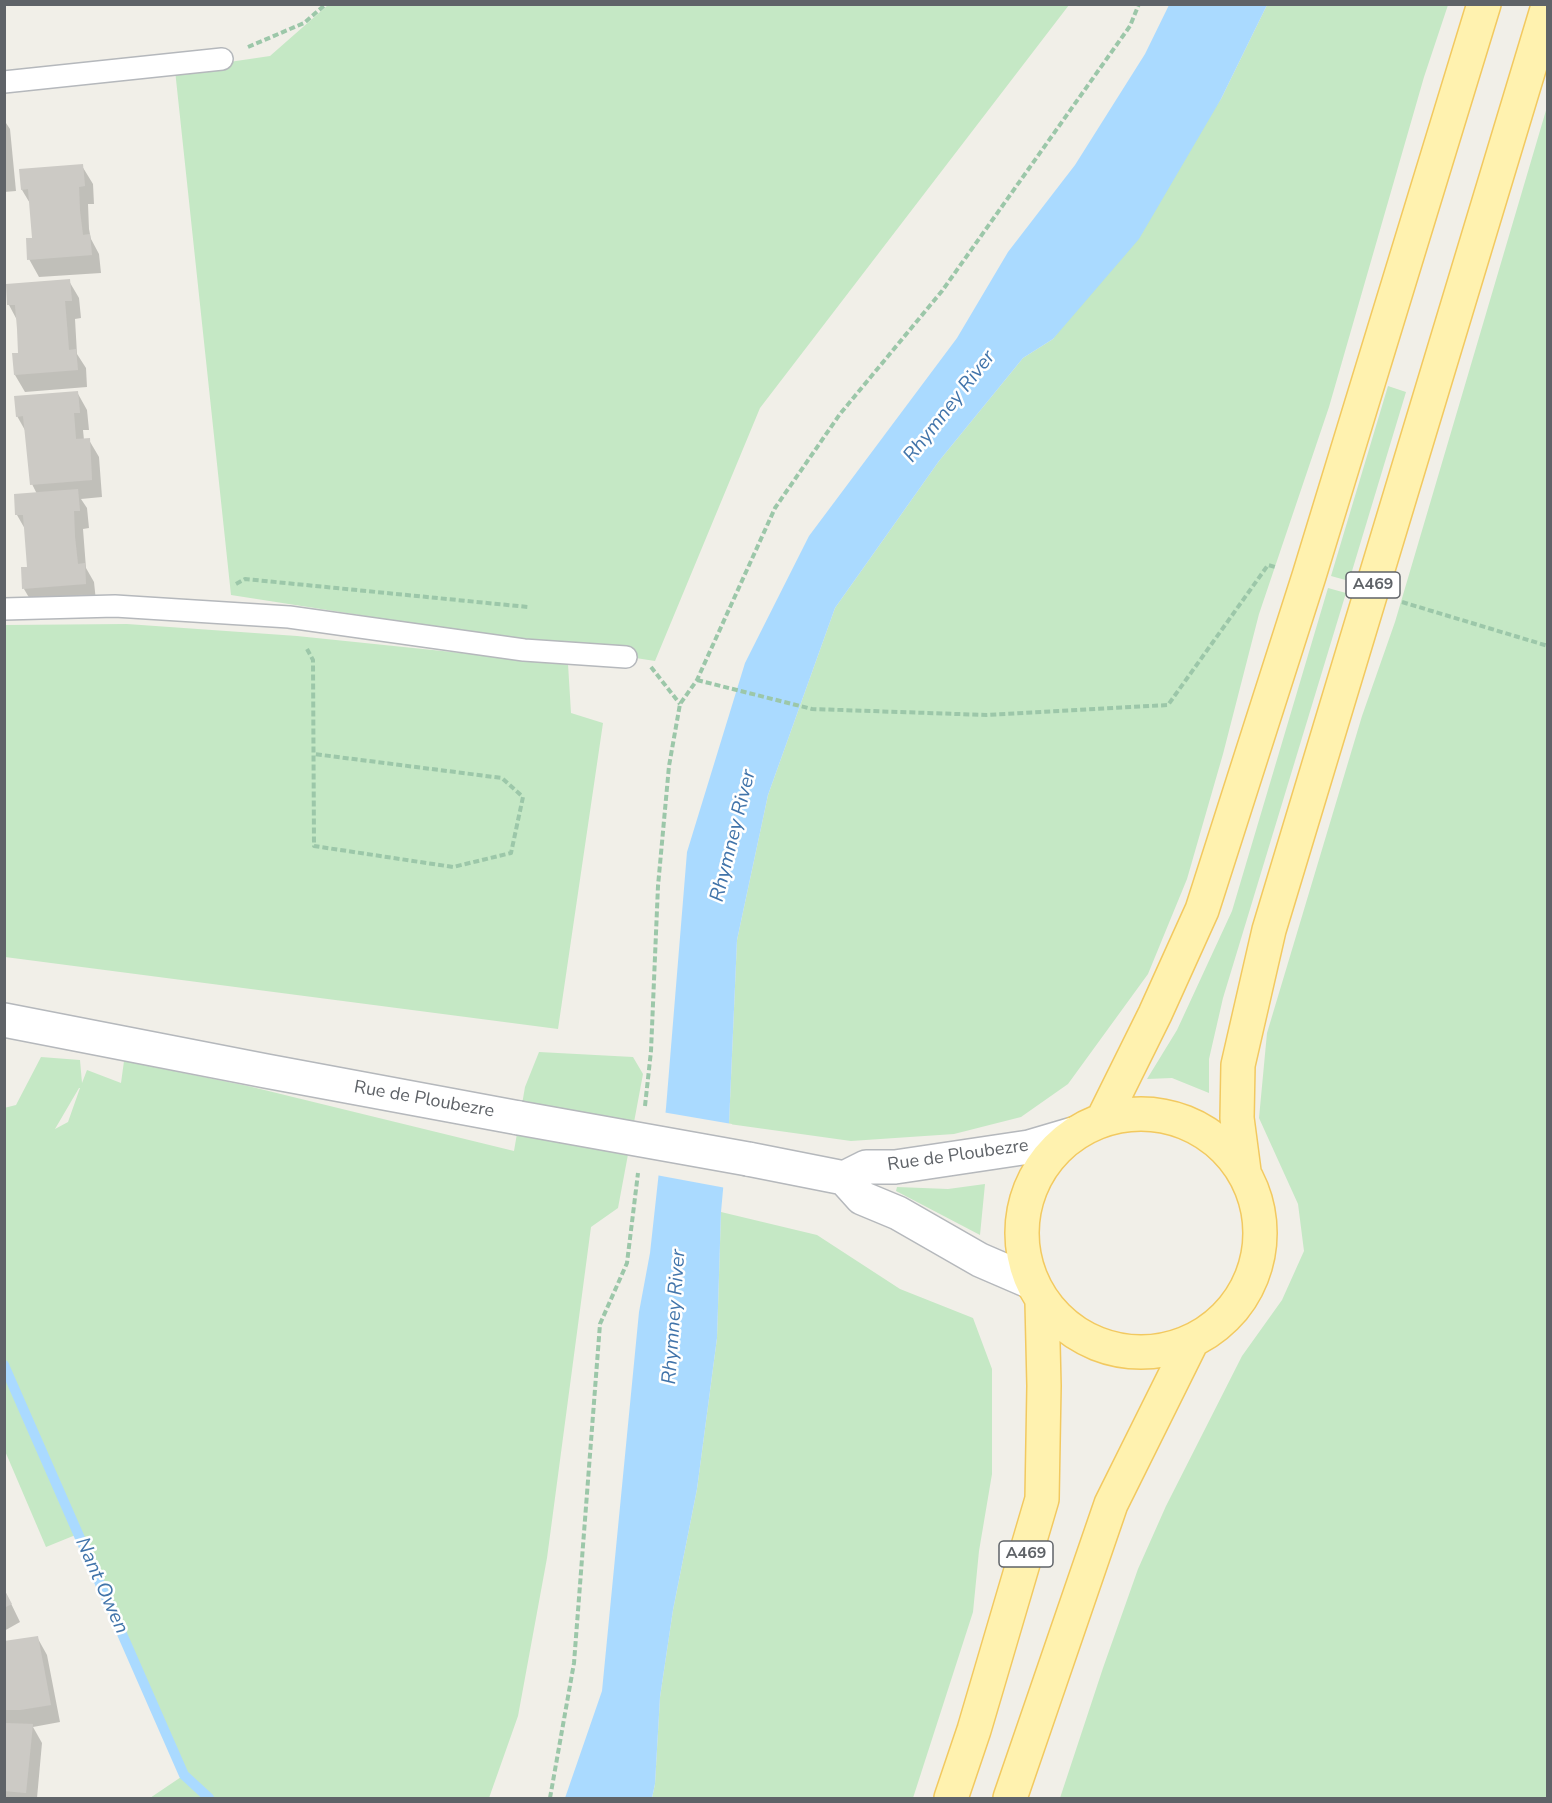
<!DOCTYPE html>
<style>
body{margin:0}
#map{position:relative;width:1552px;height:1803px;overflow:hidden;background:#f1efe8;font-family:"Nunito Sans",sans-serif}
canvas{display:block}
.frame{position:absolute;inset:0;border:6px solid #5f6368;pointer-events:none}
</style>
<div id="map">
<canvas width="1552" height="1803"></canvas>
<div class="frame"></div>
</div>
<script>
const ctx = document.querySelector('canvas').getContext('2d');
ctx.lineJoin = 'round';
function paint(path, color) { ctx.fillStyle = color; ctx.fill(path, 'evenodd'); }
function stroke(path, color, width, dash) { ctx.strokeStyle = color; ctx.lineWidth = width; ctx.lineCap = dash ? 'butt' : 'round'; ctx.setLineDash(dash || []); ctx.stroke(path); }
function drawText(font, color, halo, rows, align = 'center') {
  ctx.font = font + ' "Nunito Sans",sans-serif'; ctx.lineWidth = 5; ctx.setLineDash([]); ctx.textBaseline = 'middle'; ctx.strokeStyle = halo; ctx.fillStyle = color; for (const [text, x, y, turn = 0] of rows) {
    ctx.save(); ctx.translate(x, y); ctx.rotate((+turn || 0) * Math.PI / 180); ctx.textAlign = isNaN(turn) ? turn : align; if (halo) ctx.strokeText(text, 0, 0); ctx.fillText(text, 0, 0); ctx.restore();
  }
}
paint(new Path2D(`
 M 328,5 L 1069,5 L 760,408 L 655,661 L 231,595 L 175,70 L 270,56 Z
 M 1267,5 L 1448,5 L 1424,77 L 1329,407 L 1259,614 L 1223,754 L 1187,879 L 1148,974 L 1068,1084 L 1021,1117 L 954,1134 L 851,1141 L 729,1124 L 737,940 L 768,795 L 835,608 L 939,461 L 1023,358 L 1053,339 L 1221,99 Z
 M 1547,107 L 1547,1798 L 1060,1798 L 1103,1668 L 1138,1569 L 1166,1506 L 1242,1356 L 1282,1300 L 1304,1251 L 1298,1204 L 1259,1118 L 1267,1033 L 1362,716 L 1395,622 Z
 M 1388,386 L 1406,392 L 1349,581 L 1331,576 Z
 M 1328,588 L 1346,593 L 1223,998 L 1209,1059 L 1209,1093 L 1172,1078 L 1147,1079 L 1177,1030 L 1232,911 Z
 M 127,624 L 297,636 L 568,664 L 571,713 L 603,723 L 558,1029 L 5,957 L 5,625 Z
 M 539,1052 L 633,1057 L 643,1074 L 618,1208 L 591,1227 L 547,1558 L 518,1716 L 489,1798 L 150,1798 L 184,1775 L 78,1534 L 46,1547 L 5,1451 L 4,1108 L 16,1105 L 41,1057 L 80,1060 L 82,1083 L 87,1070 L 121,1083 L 124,1061 L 248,1086 L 514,1151 L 525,1087 ZM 80,1088 L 68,1122 L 55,1129 L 79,1088 Z
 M 985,1184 L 980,1235 L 896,1191 L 897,1187 L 948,1189 Z
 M 721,1212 L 817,1235 L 900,1289 L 973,1318 L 992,1369 L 992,1474 L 979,1551 L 973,1612 L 913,1798 L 652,1798 L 655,1784 L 660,1697 L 673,1610 L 697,1489 L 717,1338 Z`), '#c5e8c5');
paint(new Path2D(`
 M 1169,5 L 1267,5 L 1221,99 L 1139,239 L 1053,339 L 1023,358 L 939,461 L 835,608 L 768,795 L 737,940 L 729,1124 L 721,1212 L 717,1338 L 697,1489 L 673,1610 L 660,1697 L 655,1784 L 652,1798 L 565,1798 L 602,1691 L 639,1312 L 650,1253 L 666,1108 L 687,852 L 745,663 L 809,536 L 957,338 L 1008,252 L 1075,165 L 1145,54 Z`), '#aadaff');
paint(new Path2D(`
 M 662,1112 L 732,1124 L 726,1188 L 656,1175 Z`), '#f1efe8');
paint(new Path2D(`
 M 4,120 L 10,129 L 16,191 L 4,192 Z
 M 82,166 L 93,184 L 94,204 L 88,204 L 89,229 L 91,239 L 99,254 L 101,273 L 39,277 L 29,259 L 34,239 L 31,205 L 22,190 L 21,171 Z
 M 69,281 L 79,298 L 81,318 L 75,319 L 77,354 L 86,368 L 87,387 L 25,392 L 15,375 L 20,354 L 17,320 L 9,305 Z
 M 77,392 L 87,410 L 89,430 L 83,430 L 84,440 L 89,440 L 99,457 L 102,497 L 81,499 L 87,508 L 89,528 L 83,529 L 86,568 L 94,582 L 96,601 L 34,606 L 24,589 L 28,568 L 25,529 L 17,515 L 37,494 L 32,484 L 26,432 L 17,416 Z
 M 4,1589 L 20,1622 L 4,1631 Z
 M 37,1637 L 47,1655 L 60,1722 L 33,1727 L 42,1743 L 37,1798 L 4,1798 L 4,1643 Z`), '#0003');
stroke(new Path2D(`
 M 4,1365 L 184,1775 L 209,1798`), '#aadaff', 10);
paint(new Path2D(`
 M 83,164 L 85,186 L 79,187 L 80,211 L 83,235 L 90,234 L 92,255 L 27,260 L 26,238 L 32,238 L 30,214 L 28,189 L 21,190 L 19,169 Z
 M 70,279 L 72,301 L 65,301 L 67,325 L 69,350 L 76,349 L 78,370 L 14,375 L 12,353 L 18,353 L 17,329 L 15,305 L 7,305 L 6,284 Z
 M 78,391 L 80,413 L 74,413 L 76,439 L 90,438 L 92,480 L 30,485 L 23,416 L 16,417 L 14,396 Z
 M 78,489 L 80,511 L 74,511 L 75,537 L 78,564 L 85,563 L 86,584 L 22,589 L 21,567 L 27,567 L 23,515 L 15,515 L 14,494 Z
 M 4,1589 L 12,1604 L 4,1608 Z
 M 38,1636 L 51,1705 L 20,1710 L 4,1710 L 4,1641 Z
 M 4,1723 L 33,1724 L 26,1793 L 4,1791 Z`), '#cccac5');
const service = new Path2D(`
 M 4,82 L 222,59
 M 4,609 L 115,606 L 289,617 L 524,650 L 626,657`);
const tertiary = new Path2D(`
 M 4,1020 L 266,1071 L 519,1118
 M 748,1159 L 844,1178 L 862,1198 L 898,1213 L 980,1260 L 1031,1282
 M 844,1178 L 866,1167 L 895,1167 L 1029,1147 L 1073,1134`);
const primary = new Path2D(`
 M1022 1233a119 119 0 1 1 238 0a119 119 0 1 1-238 0Z
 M 1103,1119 L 1155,1014 L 1202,910 L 1309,576 L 1484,4
 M 1244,1171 L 1237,1118 L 1238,1065 L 1269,930 L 1548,6
 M 951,1798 L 974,1730 L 1042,1499 L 1044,1386 L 1042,1302
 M 1010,1798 L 1111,1504 L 1192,1341`);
stroke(service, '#b5b8bc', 24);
stroke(tertiary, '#b5b8bc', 36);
stroke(primary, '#f2c960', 36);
stroke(new Path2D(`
 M 248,47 L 304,23 L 326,4
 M 236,584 L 245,579 L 528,607
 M 1402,602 L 1548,646
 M 307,649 L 313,660 L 314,846 L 453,867 L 511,853 L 523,797 L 502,778 L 314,754
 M 651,667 L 680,704
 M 697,680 L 812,709 L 986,715 L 1168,705 L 1268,565 L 1275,567
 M 645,1106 L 651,1051 L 658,886 L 669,766 L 680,704 L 697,680 L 775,508 L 840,414 L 942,291 L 1130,26 L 1139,4
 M 550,1798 L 574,1663 L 600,1324 L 627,1263 L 638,1173`), '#9cc7a9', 4, [6, 3]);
stroke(service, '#fff', 21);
stroke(tertiary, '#fff', 33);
stroke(primary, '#fff2af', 33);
const tertiaryBridge = new Path2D(`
 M 519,1118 L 748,1159`);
stroke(tertiaryBridge, '#b5b8bc', 36, []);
stroke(tertiaryBridge, '#fff', 33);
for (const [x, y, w] of [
 [1373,585,54],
 [1026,1554,54]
]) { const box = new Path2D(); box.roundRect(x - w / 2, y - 13, w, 26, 4.5); ctx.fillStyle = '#fff'; ctx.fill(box); stroke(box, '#5f6368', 1.5); }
drawText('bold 16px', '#5f6368', null, [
 ["A469",1373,585],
 ["A469",1026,1554]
]);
drawText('18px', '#5f6368', '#fff', [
 ["Rue de Ploubezre",424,1100,10],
 ["Rue de Ploubezre",958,1156,-8]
]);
drawText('italic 20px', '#4174aa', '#fff', [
 ["Rhymney River",950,407,-52],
 ["Rhymney River",734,836,-76],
 ["Rhymney River",675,1317,-86],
 ["Nant Owen",101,1586,66]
]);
</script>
